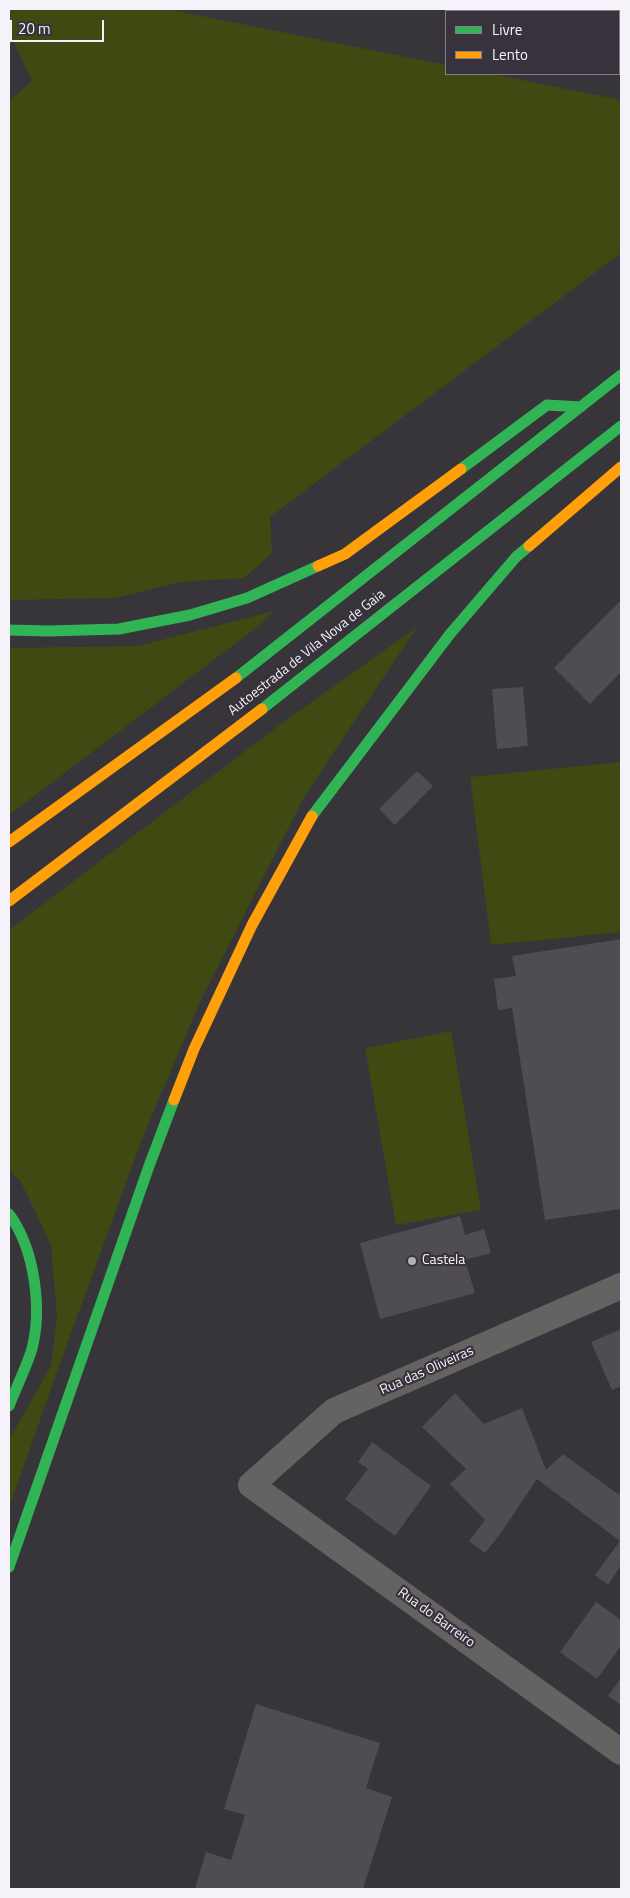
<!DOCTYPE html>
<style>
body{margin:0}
#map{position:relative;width:630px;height:1898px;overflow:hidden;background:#37343a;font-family:"Titillium Web",sans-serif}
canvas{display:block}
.frame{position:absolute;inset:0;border:10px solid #f5f2f9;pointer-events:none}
.legend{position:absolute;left:445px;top:10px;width:175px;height:65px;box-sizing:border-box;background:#37323c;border:1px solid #837f88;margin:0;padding:6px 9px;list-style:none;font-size:15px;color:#f5f2f9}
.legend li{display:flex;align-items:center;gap:10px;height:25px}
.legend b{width:25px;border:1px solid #837f88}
.scale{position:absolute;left:10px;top:20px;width:94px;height:22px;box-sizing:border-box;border:2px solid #f5f2f9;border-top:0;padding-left:6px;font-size:15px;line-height:18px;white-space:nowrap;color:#f5f2f9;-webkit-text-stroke:4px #37323c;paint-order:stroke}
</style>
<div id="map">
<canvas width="630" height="1898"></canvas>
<div class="frame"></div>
<ul class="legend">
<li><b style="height:6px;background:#30b455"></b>Livre</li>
<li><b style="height:6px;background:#ff9f0a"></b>Lento</li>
</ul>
<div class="scale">20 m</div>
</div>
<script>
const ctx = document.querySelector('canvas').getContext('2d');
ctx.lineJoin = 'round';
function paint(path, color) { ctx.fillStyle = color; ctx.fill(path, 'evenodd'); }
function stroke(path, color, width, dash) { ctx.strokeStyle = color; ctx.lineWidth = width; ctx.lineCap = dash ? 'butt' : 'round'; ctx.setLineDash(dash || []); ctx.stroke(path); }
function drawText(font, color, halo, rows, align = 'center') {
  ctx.font = font + ' "Titillium Web",sans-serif'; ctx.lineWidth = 4.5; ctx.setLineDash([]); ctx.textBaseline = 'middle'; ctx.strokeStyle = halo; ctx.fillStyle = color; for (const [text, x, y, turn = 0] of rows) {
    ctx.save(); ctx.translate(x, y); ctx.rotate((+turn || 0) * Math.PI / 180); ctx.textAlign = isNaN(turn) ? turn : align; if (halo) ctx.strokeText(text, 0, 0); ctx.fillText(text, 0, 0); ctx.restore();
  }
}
paint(new Path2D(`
 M 9,9 L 167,9 L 446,65 L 446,74 L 492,74 L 621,100 L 621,253 L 270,517 L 272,553 L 244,578 L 180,582 L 116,598 L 10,600 L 9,101 L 32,81 L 9,32 Z
 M 274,611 L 260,625 L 9,815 L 9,648 L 138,646 Z
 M 417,627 L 304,797 L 200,1002 L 142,1139 L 58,1369 L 9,1508 L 9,1440 L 51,1366 L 57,1318 L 51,1245 L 21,1182 L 9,1169 L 9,930 L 289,718 Z
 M 621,762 L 621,932 L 491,945 L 470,777 Z
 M 451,1031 L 481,1210 L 396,1225 L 365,1048 Z`), '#3e4a12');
paint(new Path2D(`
 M 621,600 L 621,672 L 590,704 L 554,668 Z
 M 523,687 L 528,746 L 497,749 L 492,689 Z
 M 417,771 L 433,786 L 395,825 L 379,809 Z
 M 621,939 L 621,1209 L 545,1220 L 512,1008 L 498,1010 L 494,979 L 516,976 L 512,956 Z
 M 460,1216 L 465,1235 L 484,1229 L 491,1253 L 465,1260 L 475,1293 L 380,1319 L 360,1243 Z
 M 621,1329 L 621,1386 L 612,1390 L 591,1342 Z
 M 455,1393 L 484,1424 L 522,1408 L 546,1470 L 563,1454 L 618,1494 L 621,1493 L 621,1565 L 608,1585 L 595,1575 L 620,1541 L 537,1479 L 501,1533 L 485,1553 L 469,1541 L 485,1520 L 450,1484 L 466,1469 L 422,1427 Z
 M 372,1442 L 431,1486 L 395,1536 L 345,1499 L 368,1469 L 358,1462 Z
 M 596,1602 L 621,1620 L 621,1646 L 597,1679 L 560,1652 Z
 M 621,1678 L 621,1705 L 608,1696 Z
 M 256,1704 L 380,1743 L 366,1788 L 392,1797 L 363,1889 L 195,1889 L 206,1852 L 231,1860 L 245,1815 L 224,1809 Z`), '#4f4d52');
stroke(new Path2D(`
 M 621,1286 L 334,1411 L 251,1485 L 621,1752`), '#646362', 26);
stroke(new Path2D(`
 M 461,469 L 547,405 L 581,407
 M 9,630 L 48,631 L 119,629 L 190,615 L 247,598 L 318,566
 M 236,678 L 621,375
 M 262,709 L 621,426
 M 312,816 L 450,634 L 516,557 L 529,546
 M 9,1214 C 35,1249 43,1311 31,1352 C 25,1370 16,1388 9,1406
 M 9,1567 L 149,1166 L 174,1100`), '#30b455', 11);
stroke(new Path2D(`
 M 529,546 L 621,467
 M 318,566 L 345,554 L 461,469
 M 9,842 L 236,678
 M 9,901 L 262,709
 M 174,1100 L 194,1049 L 252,925 L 312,816`), '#ff9f0a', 11);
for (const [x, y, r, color] of [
 [412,1261,5,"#b2b0b6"]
]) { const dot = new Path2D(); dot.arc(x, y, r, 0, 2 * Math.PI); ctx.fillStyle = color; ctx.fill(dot); stroke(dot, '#37323c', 2); }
drawText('14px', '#f5f2f9', '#37323c', [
 ["Autoestrada de Vila Nova de Gaia",307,653,-38],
 ["Rua das Oliveiras",427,1371,-24],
 ["Rua do Barreiro",436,1618,36]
]);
drawText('14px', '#f5f2f9', '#37323c', [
 ["Castela",422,1261]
], 'left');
</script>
